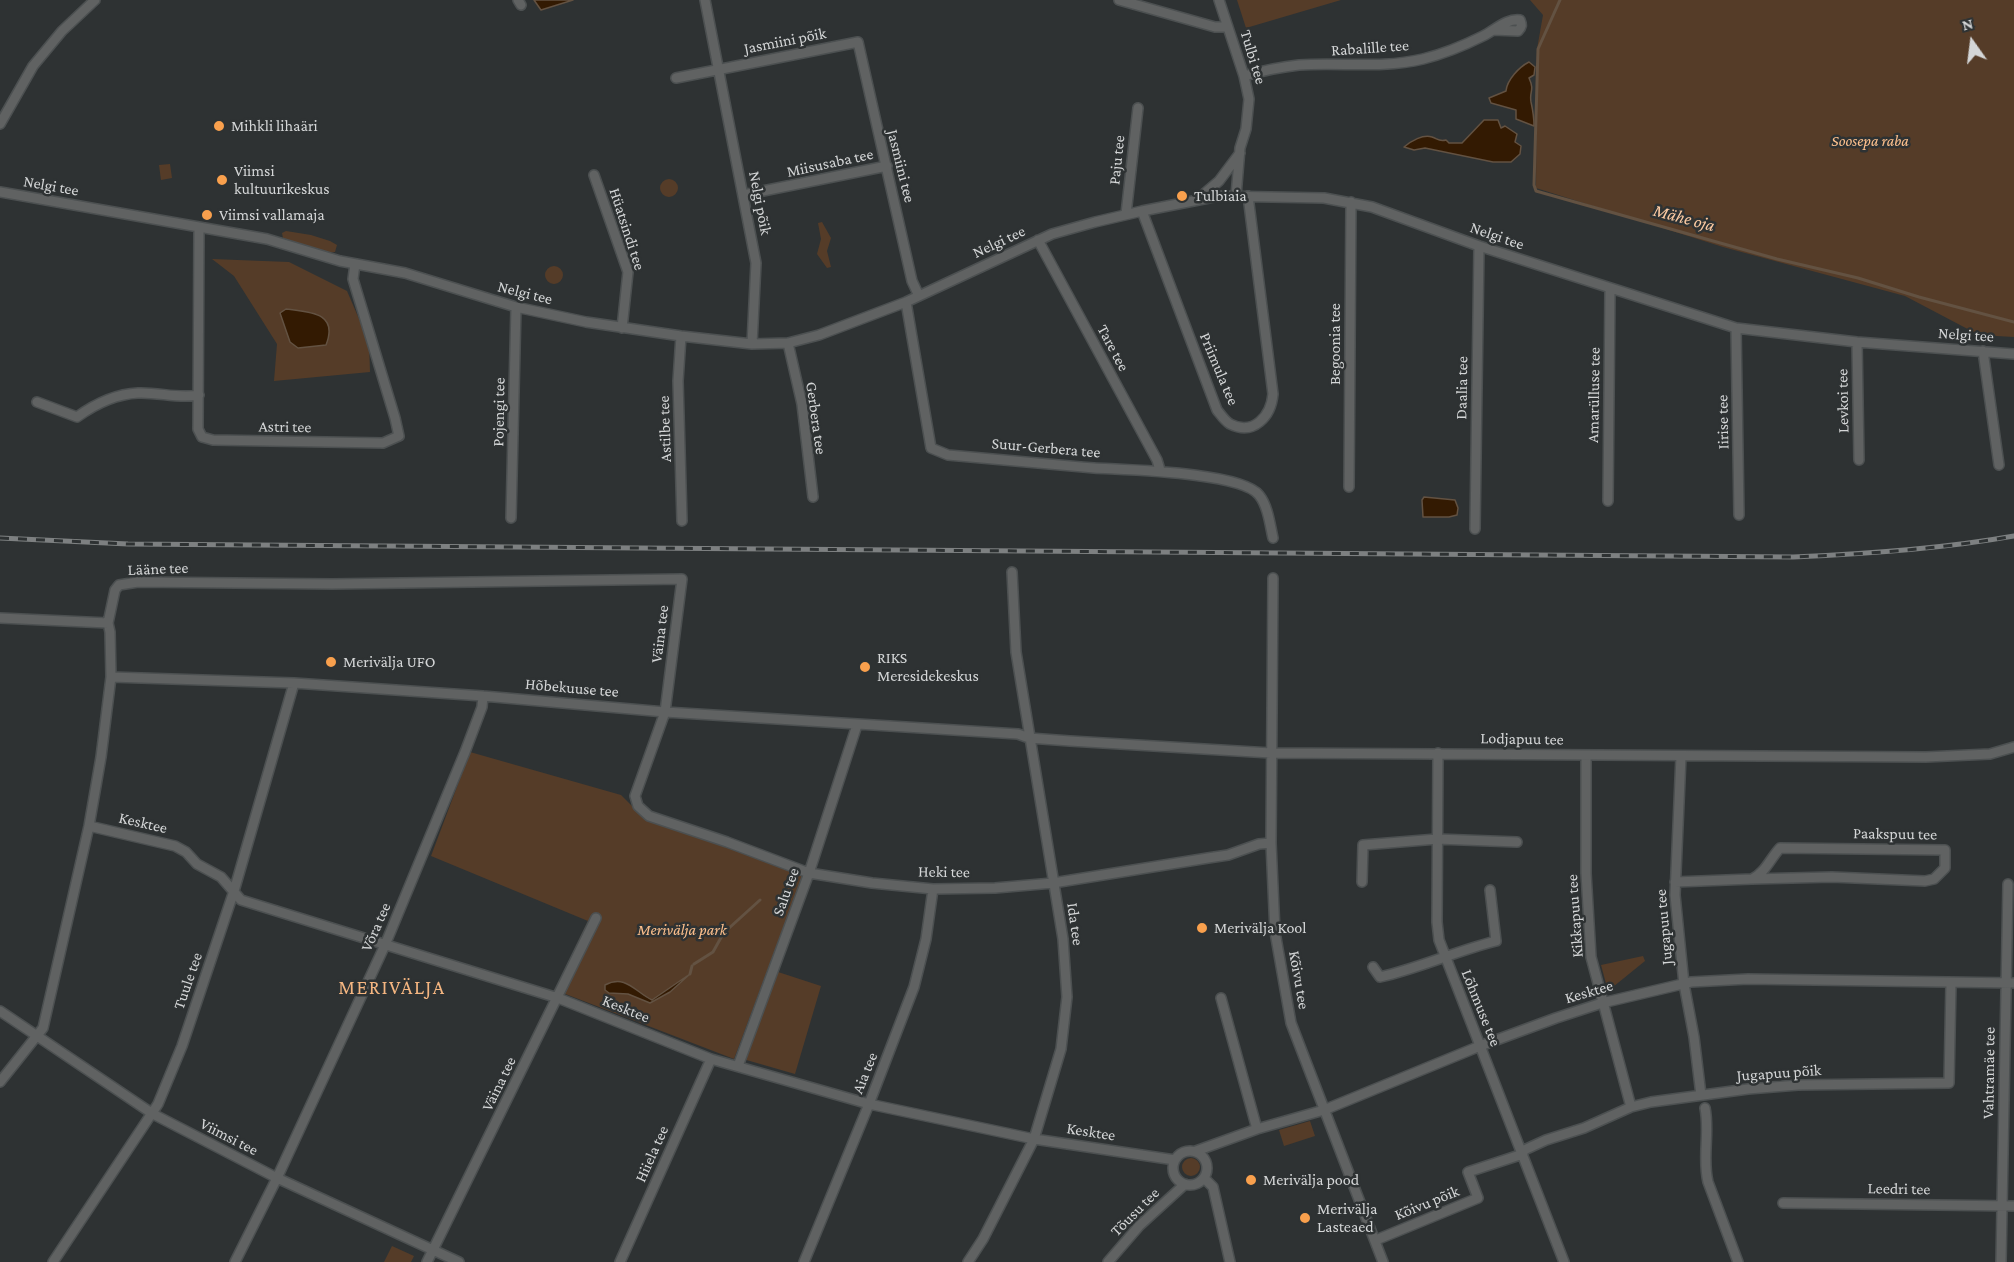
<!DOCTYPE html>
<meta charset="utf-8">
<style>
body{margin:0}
#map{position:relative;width:2014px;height:1262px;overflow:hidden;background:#2e3233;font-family:"Crimson Pro",serif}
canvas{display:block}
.north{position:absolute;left:1942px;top:12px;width:60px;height:60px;-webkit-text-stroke:4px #2e3233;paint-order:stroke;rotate:346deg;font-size:16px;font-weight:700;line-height:24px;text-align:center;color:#d4d6d7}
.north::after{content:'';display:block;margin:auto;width:21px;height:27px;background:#d4d6d7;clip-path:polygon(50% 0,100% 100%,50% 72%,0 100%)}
</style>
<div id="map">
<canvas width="2014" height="1262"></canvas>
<div class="north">N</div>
</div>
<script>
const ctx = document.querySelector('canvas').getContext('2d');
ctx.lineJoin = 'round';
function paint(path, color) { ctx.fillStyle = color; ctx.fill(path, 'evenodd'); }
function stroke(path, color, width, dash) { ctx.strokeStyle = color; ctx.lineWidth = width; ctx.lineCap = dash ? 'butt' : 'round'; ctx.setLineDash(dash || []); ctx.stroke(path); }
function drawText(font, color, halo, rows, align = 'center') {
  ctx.font = font + ' "Crimson Pro",serif'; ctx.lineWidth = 5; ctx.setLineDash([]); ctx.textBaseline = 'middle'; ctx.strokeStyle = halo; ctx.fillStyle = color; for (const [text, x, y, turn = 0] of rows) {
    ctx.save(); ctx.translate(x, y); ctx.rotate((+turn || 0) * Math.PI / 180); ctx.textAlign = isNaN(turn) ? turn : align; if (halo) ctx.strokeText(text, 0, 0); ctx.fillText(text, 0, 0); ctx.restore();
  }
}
paint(new Path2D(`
 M 1237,0 L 1341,0 L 1246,28 Z
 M 1530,0 L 2014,0 L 2014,337 L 1979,335 L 1905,296 L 1723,247 L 1536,188 L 1537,49 L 1543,15 Z
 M 170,164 L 172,178 L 161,180 L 159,165 Z
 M660 188a9 9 0 1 1 18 0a9 9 0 1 1-18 0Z
 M 822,222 L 831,238 L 827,251 L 831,267 L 827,268 L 817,254 L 821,239 L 818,223 Z
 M 286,231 L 311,235 L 330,241 L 337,245 L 335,252 L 327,253 L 283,238 L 282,233 Z
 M 212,259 L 289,262 L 347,291 L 369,342 L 370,372 L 274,381 L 277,344 L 234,276 Z
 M545 275a9 9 0 1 1 18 0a9 9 0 1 1-18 0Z
 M 470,752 L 621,795 L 640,814 L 804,873 L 734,1059 L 555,990 L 588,921 L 431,856 Z
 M 1643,956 L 1645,961 L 1608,991 L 1601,965 Z
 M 775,971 L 821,986 L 795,1074 L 743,1059 Z
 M 1310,1121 L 1315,1136 L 1284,1146 L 1279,1130 Z
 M1182 1167a9 9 0 1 1 18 0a9 9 0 1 1-18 0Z
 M 392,1246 L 414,1256 L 411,1262 L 384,1262 Z`), '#553c28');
const water = new Path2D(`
 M 534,0 L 573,0 L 541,10 Z
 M 1529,62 L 1535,67 L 1534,75 L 1529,78 C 1535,91 1529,91 1531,102 C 1533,111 1534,116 1534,126 L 1516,119 L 1516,110 L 1491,103 L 1489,98 L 1506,91 C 1507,80 1519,67 1529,62 Z
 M 1484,120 L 1498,120 L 1501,128 L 1505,126 L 1517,134 L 1515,142 L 1521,146 L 1520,154 L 1511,162 L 1493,162 L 1425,148 L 1414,150 L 1404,147 C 1411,141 1423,134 1432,137 C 1438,139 1439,142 1446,140 L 1449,143 L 1462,143 Z
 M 286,309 C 309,312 339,312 326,345 L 298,348 L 290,342 L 280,313 Z
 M 1424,497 L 1455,500 L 1458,508 L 1457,515 L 1449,517 L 1423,517 L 1422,500 Z
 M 690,974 L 670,992 L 650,1003 L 628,994 L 609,993 L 605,990 L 605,985 C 626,974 635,992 652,1000 Z`);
paint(water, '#331a02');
stroke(water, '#635242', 1.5);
stroke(new Path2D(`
 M 1560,0 L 1538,49 L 1534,185 L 1536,191 L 1777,259 L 1858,278 L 1919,297 L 2014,322
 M 728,929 L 760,900
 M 694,964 L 713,952 L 723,934
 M 690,974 L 692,966`), '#635242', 3);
const minor = new Path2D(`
 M 518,0 L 521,5
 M 705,0 L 756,263 L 752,344
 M 1119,0 L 1215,27 L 1228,27
 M 1219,0 L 1244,76 L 1249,99 L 1246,129 L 1240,148 L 1236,196
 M 1244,76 C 1262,71 1280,67 1299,65 C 1340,62 1381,69 1423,59 C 1443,54 1465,45 1483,36 C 1495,30 1507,18 1520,20 C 1522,25 1522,27 1518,31 L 1493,30
 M 676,78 L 858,42 L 912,281 L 919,296
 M 0,124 L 33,66 L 62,31 L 95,0
 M 594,175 L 628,272 L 622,328
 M 0,192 L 267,239 L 340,261 L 405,273 L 516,307 L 586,322 L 681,336 L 752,344 L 788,343 L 819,335 L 906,302 L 1052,234 L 1095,222 L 1142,211 L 1219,196 L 1324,198 L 1372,207 L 1479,246 L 1736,328 L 1857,342 L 2014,354
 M 743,195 L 887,166
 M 1198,199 L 1219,181 L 1240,153
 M 1142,211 L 1217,410 C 1221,415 1225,421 1230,424 C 1254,436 1271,416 1273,394 L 1248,196
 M 1126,214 L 1138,108
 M 199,227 L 198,429 L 202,437 L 213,440 L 383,443 L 399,436 L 395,418 L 353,279 L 355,264
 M 1038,240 L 1157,460 L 1160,470
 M 906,302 L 931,448 L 948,455 C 996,459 1045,464 1094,468 C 1125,470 1241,472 1259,495 C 1268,506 1270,525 1273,538
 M 1736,328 L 1739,515
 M 681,336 L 678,381 L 682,521
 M 1857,342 L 1859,460
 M 788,343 L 802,404 L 813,497
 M 1983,351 L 1999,465
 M 37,402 L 77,417 C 95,404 115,394 138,393 C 159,392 178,399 199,395
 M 1349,487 L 1351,202
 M 1608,501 L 1610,289
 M 511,518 L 516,307
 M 1475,529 L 1479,246
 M 1273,578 L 1271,843 L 1275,932 L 1291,1023 L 1383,1262
 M 0,618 L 108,623
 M 111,677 L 294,683 L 483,696 L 665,712 L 1018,734 L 1029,738 L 1070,741 L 1271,753 L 1926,757 L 1990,754 L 2014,747
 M 1438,753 L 1437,922 L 1439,940 L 1564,1262
 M 1586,755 L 1586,873 L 1591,957 L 1631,1107
 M 1681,756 L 1675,895 L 1684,984 L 1694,1037 L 1701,1095
 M 89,826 L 175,846 L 186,852 L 197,864 L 221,877 L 241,900 L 558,998 L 711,1059 L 869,1104 L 1034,1139 L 1175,1160
 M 1362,882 L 1363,845 L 1437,839 L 1517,842
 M 1675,882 L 1752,879 C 1765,873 1770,859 1780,848 L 1945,850 L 1945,868 L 1934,879 L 1925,881 L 1832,877 L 1752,879
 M 1373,967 L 1380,977 C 1420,968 1456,951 1496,941 L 1490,890
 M 1221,998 L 1257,1129
 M 0,1011 L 153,1114 L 277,1178 L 459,1262
 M 738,1066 L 809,873 L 857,725
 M 0,1082 L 43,1028 L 89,826 L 101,757 L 111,677 L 110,632 L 108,623 L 115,590 L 119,585 L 138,582 L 332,584 L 682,579 L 665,712 L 635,796 L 638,806 L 649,816 L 727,842 L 809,873 L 872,883 L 933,889 L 995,888 L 1053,883 L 1208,858 L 1228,855 L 1259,844 L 1271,843
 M 1705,1108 C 1710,1133 1702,1158 1708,1182 L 1738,1262
 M 1196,1151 L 1257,1129 L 1324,1110 L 1480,1046 L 1556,1018 L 1602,1003 L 1691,982 L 1748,979 L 2014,983
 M 1522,1151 L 1546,1140 L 1584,1128 L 1631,1107 L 1651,1102 L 1748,1089 L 1798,1085 L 1949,1083 L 1951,983
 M1173 1168a17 17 0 1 1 34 0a17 17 0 1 1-34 0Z
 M 1204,1178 L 1213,1187 L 1230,1262
 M 1783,1203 L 2014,1206
 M 1376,1240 L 1478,1198 L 1468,1172 L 1523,1154
 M 53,1262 L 158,1104 L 182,1046 L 234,891 L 294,683
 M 235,1262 L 277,1178 L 385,945 L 465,752 L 482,707 L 483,696
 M 427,1262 L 596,918
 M 620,1262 L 711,1059
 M 804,1262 L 869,1104 L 914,987 L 926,939 L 933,889
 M 968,1262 L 983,1239 L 1034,1139 L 1061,1049 L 1067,997 L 1063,939 L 1016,652 L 1012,572
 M 1108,1262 L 1139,1226 L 1185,1184
 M 2001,1262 L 2008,884`);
stroke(minor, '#4c5051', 12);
stroke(minor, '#606262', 9);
const rail = new Path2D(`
 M 0,538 L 128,544 L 1793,557 C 1867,554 1941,549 2014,536`);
stroke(rail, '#7d8081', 5);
stroke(rail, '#2e3233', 3, [9]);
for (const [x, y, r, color] of [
 [219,126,6,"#f9a04d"],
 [222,180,6,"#f9a04d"],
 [1182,196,6,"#f9a04d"],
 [207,215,6,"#f9a04d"],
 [331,662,6,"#f9a04d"],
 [865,667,6,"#f9a04d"],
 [1202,928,6,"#f9a04d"],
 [1251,1180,6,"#f9a04d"],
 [1305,1218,6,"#f9a04d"]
]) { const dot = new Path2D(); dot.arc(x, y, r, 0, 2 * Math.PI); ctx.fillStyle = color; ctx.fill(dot); stroke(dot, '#2e3233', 2); }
drawText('16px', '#d4d6d7', '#2e3233', [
 ["Jasmiini põik",785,41,-11],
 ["Rabalille tee",1370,48,-4],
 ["Tulbi tee",1253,57,73],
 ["Paju tee",1117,160,-84],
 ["Miisusaba tee",830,163,-12],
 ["Jasmiini tee",901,166,76],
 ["Nelgi tee",51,186,10],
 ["Nelgi põik",760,203,79],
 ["Hüatsindi tee",627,229,72],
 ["Nelgi tee",1497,236,19],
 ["Nelgi tee",999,242,-25],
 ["Nelgi tee",525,293,14],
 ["Nelgi tee",1966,335,4],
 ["Begoonia tee",1335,344,-90],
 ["Tare tee",1113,348,62],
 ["Priimula tee",1219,369,67],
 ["Daalia tee",1462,388,-89],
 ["Amarülluse tee",1594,395,-89],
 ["Levkoi tee",1843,401,-91],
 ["Pojengi tee",499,412,-89],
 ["Gerbera tee",816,418,82],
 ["Iirise tee",1723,422,-91],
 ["Astri tee",285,427,1],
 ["Astilbe tee",665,429,-92],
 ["Suur-Gerbera tee",1046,448,5],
 ["Lääne tee",158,569,-2],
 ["Väina tee",660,634,-83],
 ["Hõbekuuse tee",572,688,5],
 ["Lodjapuu tee",1522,739,1],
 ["Kesktee",143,823,13],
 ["Paakspuu tee",1895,834,1],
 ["Heki tee",944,872,1],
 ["Salu tee",786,892,-70],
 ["Kikkapuu tee",1575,916,-94],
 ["Ida tee",1075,924,82],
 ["Võra tee",376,927,-66],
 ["Jugapuu tee",1664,927,-95],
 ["Kõivu tee",1299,980,80],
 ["Tuule tee",188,981,-71],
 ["Kesktee",1589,992,-16],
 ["Lõhmuse tee",1481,1008,68],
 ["Kesktee",626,1009,22],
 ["Aia tee",865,1073,-68],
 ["Jugapuu põik",1779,1073,-4],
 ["Vahtramäe tee",1989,1073,-89],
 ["Väina tee",499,1084,-64],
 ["Kesktee",1091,1132,9],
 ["Viimsi tee",229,1137,27],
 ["Hiiela tee",652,1154,-66],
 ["Leedri tee",1899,1189,1],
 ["Kõivu põik",1427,1203,-22],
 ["Tõusu tee",1135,1212,-45]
]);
drawText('16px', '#d4d6d7', '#2e3233', [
 ["Mihkli lihaäri",231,126],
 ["Viimsi",234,171],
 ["kultuurikeskus",234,189],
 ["Tulbiaia",1194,196],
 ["Viimsi vallamaja",219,215],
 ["RIKS",877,658],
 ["Meresidekeskus",877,676],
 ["Merivälja UFO",343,662],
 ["Merivälja Kool",1214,928],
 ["Merivälja pood",1263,1180],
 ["Merivälja",1317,1209],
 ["Lasteaed",1317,1227]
], 'left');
drawText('italic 16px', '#fdc08d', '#2e3233', [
 ["Soosepa raba",1870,141],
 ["Merivälja park",682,930]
]);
drawText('italic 18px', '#fdcba3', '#2e3233', [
 ["Mähe oja",1684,218,15]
]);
ctx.letterSpacing = '1.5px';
drawText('20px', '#f5b681', '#2e3233', [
 ["MERIVÄLJA",392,988]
]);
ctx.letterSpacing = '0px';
</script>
